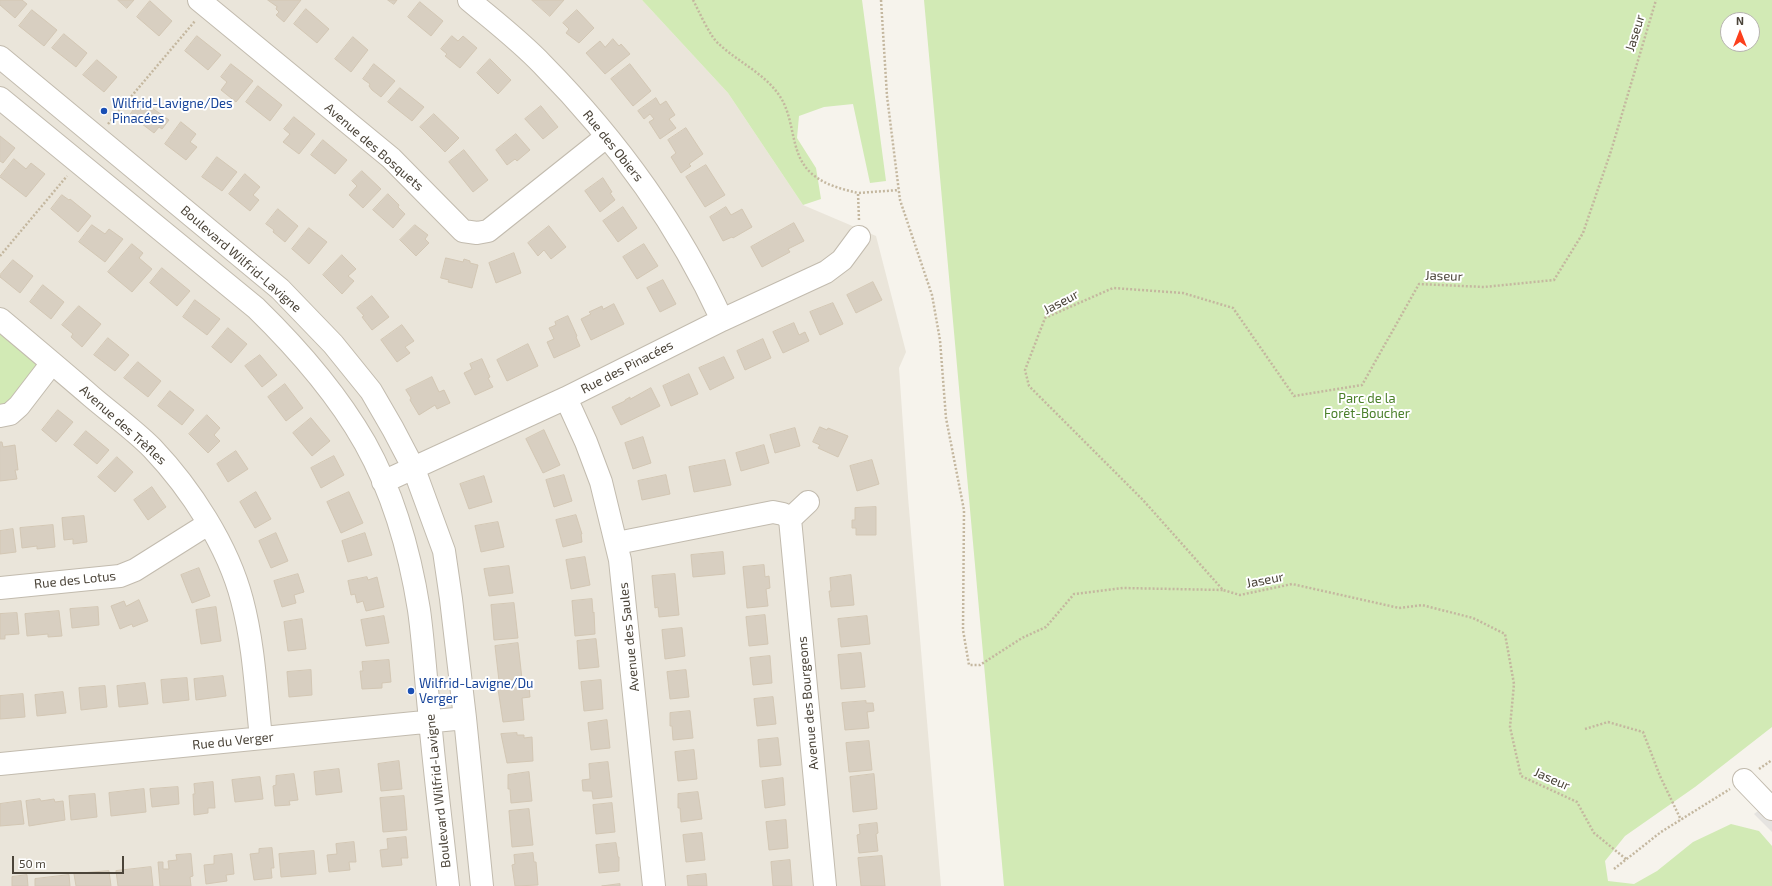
<!DOCTYPE html>
<meta charset="utf-8">
<style>
body{margin:0}
#map{position:relative;width:1772px;height:886px;overflow:hidden;background:#f6f3ec;font-family:"Exo 2",sans-serif}
canvas{display:block}
.north{position:absolute;left:1720px;top:12px;width:40px;height:40px;box-sizing:border-box;background:#fff;border:1px solid #b7b4b0;border-radius:50%;rotate:0deg;font-size:11px;font-weight:700;line-height:16px;text-align:center;color:#4b4439}
.north::after{content:'';display:block;margin:auto;width:14px;height:18px;background:#fc3f1d;clip-path:polygon(50% 0,100% 100%,50% 72%,0 100%)}
.scale{position:absolute;left:12px;top:856px;width:112px;height:18px;box-sizing:border-box;border:2px solid #4b4439;border-top:0;padding-left:5px;font-size:12px;line-height:14px;white-space:nowrap;color:#4b4439;-webkit-text-stroke:3px #fff;paint-order:stroke}
</style>
<div id="map">
<canvas width="1772" height="886"></canvas>
<div class="north">N</div>
<div class="scale">50 m</div>
</div>
<script>
const ctx = document.querySelector('canvas').getContext('2d');
ctx.lineJoin = 'round';
function paint(path, color) { ctx.fillStyle = color; ctx.fill(path, 'evenodd'); }
function stroke(path, color, width, dash) { ctx.strokeStyle = color; ctx.lineWidth = width; ctx.lineCap = dash ? 'butt' : 'round'; ctx.setLineDash(dash || []); ctx.stroke(path); }
function drawText(font, color, halo, rows, align = 'center') {
  ctx.font = font + ' "Exo 2",sans-serif'; ctx.lineWidth = 4; ctx.setLineDash([]); ctx.textBaseline = 'middle'; ctx.strokeStyle = halo; ctx.fillStyle = color; for (const [text, x, y, turn = 0] of rows) {
    ctx.save(); ctx.translate(x, y); ctx.rotate((+turn || 0) * Math.PI / 180); ctx.textAlign = isNaN(turn) ? turn : align; if (halo) ctx.strokeText(text, 0, 0); ctx.fillText(text, 0, 0); ctx.restore();
  }
}
paint(new Path2D(`
 M 0,0 L 642,0 L 728,93 L 803,205 L 876,236 L 906,352 L 899,368 L 908,497 L 941,886 L 0,886 Z`), '#eae5da');
paint(new Path2D(`
 M 642,0 L 862,0 L 886,181 L 870,183 L 853,104 L 824,107 L 799,116 L 797,138 L 816,168 L 821,199 L 803,205 L 728,93 Z
 M 924,0 L 1772,0 L 1772,727 L 1695,787 L 1625,836 L 1605,861 L 1608,881 L 1634,884 L 1657,871 L 1693,842 L 1731,824 L 1759,831 L 1772,846 L 1772,886 L 1004,886 ZM 1728,20 L 1752,20 L 1752,44 L 1728,44 Z
 M 0,319 L 52,363 L 0,416 Z`), '#d2eab5');
paint(new Path2D(`
 M 1767,804 L 1772,809 L 1772,832 L 1754,814 Z`), '#e5e3e0');
const building = new Path2D(`
 M 0,0 L 22,0 L 27,4 L 15,18 L 0,5 Z
 M 118,0 L 134,0 L 127,8 Z
 M 268,0 L 301,0 L 284,22 L 276,15 L 279,12 L 276,9 L 277,7 Z
 M 388,0 L 397,0 L 394,4 Z
 M 532,0 L 564,0 L 550,16 Z
 M 150,1 L 172,21 L 159,36 L 137,17 Z
 M 420,2 L 443,21 L 431,36 L 408,17 Z
 M 306,9 L 329,29 L 317,43 L 294,24 Z
 M 32,10 L 57,30 L 44,46 L 19,26 Z
 M 577,10 L 594,28 L 579,43 L 566,33 L 569,29 L 563,23 Z
 M 64,34 L 87,53 L 76,67 L 52,48 Z
 M 197,36 L 221,55 L 208,70 L 185,51 Z
 M 452,36 L 458,41 L 463,36 L 477,48 L 460,68 L 445,56 L 447,54 L 441,49 Z
 M 353,37 L 368,50 L 351,72 L 335,59 Z
 M 613,39 L 619,46 L 621,44 L 630,54 L 605,74 L 586,53 L 600,41 L 605,47 Z
 M 490,59 L 511,80 L 498,94 L 477,73 Z
 M 97,60 L 117,77 L 104,92 L 83,75 Z
 M 231,64 L 253,81 L 236,102 L 221,90 L 227,82 L 221,77 Z
 M 374,64 L 395,81 L 381,97 L 372,90 L 369,86 L 370,84 L 363,79 Z
 M 630,64 L 651,91 L 633,106 L 611,79 Z
 M 258,86 L 282,105 L 270,121 L 246,102 Z
 M 400,88 L 424,107 L 412,121 L 388,102 Z
 M 656,98 L 660,105 L 666,101 L 675,115 L 669,119 L 676,128 L 660,139 L 649,122 L 654,119 L 650,114 L 644,119 L 638,111 Z
 M 141,100 L 169,120 L 162,129 L 159,127 L 154,133 L 130,115 Z
 M 541,106 L 558,127 L 543,139 L 525,119 Z
 M 434,114 L 459,138 L 445,152 L 420,127 Z
 M 294,117 L 315,134 L 299,154 L 283,142 L 290,134 L 284,129 Z
 M 181,122 L 196,134 L 190,142 L 197,147 L 186,160 L 165,144 Z
 M 686,128 L 703,154 L 689,164 L 691,166 L 681,173 L 671,157 L 676,153 L 668,140 Z
 M 516,134 L 530,150 L 517,161 L 515,159 L 507,165 L 496,150 Z
 M 0,136 L 15,148 L 3,163 L 0,161 Z
 M 323,140 L 347,160 L 335,174 L 311,155 Z
 M 464,150 L 488,180 L 473,192 L 449,162 Z
 M 217,157 L 237,172 L 222,191 L 202,177 Z
 M 14,159 L 26,169 L 31,163 L 45,174 L 26,197 L 0,177 Z
 M 706,165 L 725,195 L 705,207 L 686,177 Z
 M 362,171 L 381,189 L 363,208 L 349,195 L 357,186 L 352,181 Z
 M 245,174 L 260,187 L 253,195 L 259,200 L 250,211 L 229,194 Z
 M 603,178 L 612,192 L 610,193 L 615,200 L 600,212 L 585,191 Z
 M 388,194 L 399,205 L 398,207 L 405,214 L 393,228 L 373,210 Z
 M 62,195 L 69,200 L 70,199 L 91,216 L 78,232 L 51,209 Z
 M 623,207 L 637,228 L 618,242 L 603,221 Z
 M 726,207 L 731,215 L 742,209 L 752,227 L 733,238 L 732,237 L 723,241 L 710,217 Z
 M 278,209 L 298,226 L 285,242 L 273,232 L 274,230 L 266,224 Z
 M 794,223 L 804,241 L 788,249 L 790,252 L 762,267 L 751,247 Z
 M 92,225 L 105,234 L 109,229 L 123,239 L 105,262 L 79,242 Z
 M 415,225 L 428,235 L 425,239 L 429,243 L 416,256 L 400,240 Z
 M 549,226 L 566,247 L 551,259 L 544,250 L 538,256 L 528,243 Z
 M 309,228 L 327,242 L 309,264 L 292,249 Z
 M 132,244 L 143,253 L 139,258 L 152,269 L 132,292 L 108,272 Z
 M 644,244 L 658,266 L 637,279 L 623,257 Z
 M 514,253 L 521,273 L 496,283 L 489,263 Z
 M 342,255 L 356,269 L 348,276 L 354,281 L 342,294 L 323,275 Z
 M 446,258 L 463,262 L 464,259 L 470,261 L 470,263 L 478,265 L 472,288 L 448,282 L 449,280 L 441,278 Z
 M 13,260 L 33,276 L 20,293 L 0,277 L 0,275 Z
 M 162,268 L 190,291 L 177,306 L 150,283 Z
 M 663,280 L 676,304 L 660,312 L 647,288 Z
 M 873,282 L 882,300 L 856,313 L 847,295 Z
 M 43,285 L 64,302 L 51,319 L 30,302 Z
 M 372,296 L 389,317 L 372,330 L 362,317 L 364,316 L 357,308 Z
 M 195,300 L 220,319 L 207,335 L 183,317 Z
 M 833,303 L 843,324 L 820,335 L 810,312 Z
 M 614,304 L 624,324 L 591,340 L 581,319 L 591,314 L 589,312 L 602,306 L 603,309 Z
 M 79,306 L 101,324 L 82,347 L 71,337 L 73,334 L 62,325 Z
 M 568,316 L 577,336 L 576,337 L 580,346 L 554,358 L 547,342 L 554,339 L 549,328 L 556,325 L 555,322 Z
 M 794,323 L 799,335 L 805,332 L 809,341 L 783,353 L 773,332 Z
 M 402,325 L 414,341 L 405,347 L 410,353 L 397,362 L 381,340 Z
 M 228,328 L 247,344 L 231,363 L 212,347 Z
 M 108,338 L 129,355 L 115,371 L 94,355 Z
 M 763,339 L 771,358 L 745,370 L 737,351 Z
 M 528,344 L 538,366 L 507,381 L 497,360 Z
 M 260,355 L 277,375 L 262,387 L 245,366 Z
 M 724,357 L 734,378 L 710,390 L 699,368 Z
 M 482,359 L 490,377 L 488,378 L 493,387 L 475,395 L 464,373 L 472,369 L 470,364 Z
 M 138,362 L 161,381 L 148,397 L 124,378 Z
 M 689,374 L 698,394 L 671,406 L 663,386 Z
 M 432,377 L 439,392 L 444,390 L 450,403 L 437,409 L 435,405 L 419,415 L 410,400 L 411,398 L 406,390 Z
 M 285,384 L 303,408 L 286,421 L 268,397 Z
 M 651,388 L 660,406 L 621,425 L 612,407 L 625,401 L 625,400 L 630,397 L 630,399 Z
 M 170,391 L 194,410 L 182,425 L 158,406 Z
 M 58,410 L 73,422 L 56,442 L 42,430 Z
 M 207,415 L 220,428 L 214,435 L 220,441 L 208,453 L 189,434 Z
 M 311,418 L 330,441 L 312,456 L 293,433 Z
 M 820,427 L 827,430 L 828,428 L 848,436 L 838,457 L 818,448 L 820,445 L 813,442 Z
 M 795,428 L 800,446 L 775,453 L 770,435 Z
 M 544,430 L 560,465 L 543,473 L 526,439 Z
 M 86,431 L 109,450 L 97,464 L 74,445 Z
 M 643,437 L 651,463 L 633,469 L 625,443 Z
 M 0,442 L 2,442 L 3,447 L 15,445 L 18,470 L 15,470 L 17,479 L 0,481 Z
 M 764,445 L 769,463 L 741,471 L 736,453 Z
 M 236,451 L 248,469 L 228,482 L 217,464 Z
 M 334,456 L 344,475 L 321,488 L 311,468 Z
 M 117,457 L 133,472 L 115,492 L 98,477 Z
 M 725,460 L 731,485 L 694,492 L 689,467 Z
 M 872,460 L 879,484 L 857,491 L 850,466 Z
 M 564,475 L 572,501 L 554,507 L 546,480 Z
 M 666,475 L 670,494 L 642,500 L 638,481 Z
 M 484,476 L 492,502 L 469,509 L 460,484 Z
 M 152,487 L 166,507 L 148,520 L 134,500 Z
 M 256,492 L 271,519 L 255,528 L 240,502 Z
 M 349,492 L 363,523 L 341,533 L 327,502 Z
 M 876,507 L 876,535 L 856,535 L 856,528 L 852,528 L 852,520 L 855,520 L 855,508 Z
 M 576,515 L 582,534 L 581,534 L 582,542 L 563,547 L 556,520 Z
 M 84,516 L 87,542 L 73,544 L 73,539 L 64,540 L 62,518 Z
 M 498,522 L 504,547 L 481,552 L 475,526 Z
 M 53,525 L 55,547 L 37,549 L 37,546 L 22,548 L 20,528 Z
 M 13,529 L 16,552 L 0,554 L 0,531 Z
 M 276,533 L 288,561 L 271,568 L 259,541 Z
 M 365,533 L 372,555 L 348,562 L 342,541 Z
 M 723,552 L 725,574 L 693,577 L 691,555 Z
 M 585,557 L 590,585 L 571,589 L 566,560 Z
 M 764,565 L 765,577 L 769,576 L 770,588 L 766,589 L 768,606 L 747,608 L 743,567 Z
 M 509,566 L 513,593 L 489,596 L 484,569 Z
 M 199,568 L 210,596 L 192,603 L 181,575 Z
 M 298,574 L 304,592 L 294,595 L 296,603 L 282,607 L 274,581 Z
 M 675,574 L 679,615 L 659,617 L 658,607 L 655,608 L 652,576 Z
 M 851,575 L 854,605 L 831,607 L 829,591 L 831,591 L 830,578 Z
 M 367,577 L 368,580 L 377,577 L 384,607 L 366,611 L 363,601 L 357,603 L 355,594 L 351,595 L 348,581 Z
 M 592,599 L 593,613 L 594,612 L 595,634 L 575,636 L 572,601 Z
 M 139,600 L 148,621 L 133,627 L 132,624 L 120,629 L 111,606 L 124,601 L 126,606 Z
 M 514,603 L 518,638 L 494,640 L 491,605 Z
 M 98,607 L 99,625 L 72,628 L 70,609 Z
 M 216,607 L 221,641 L 201,644 L 196,610 Z
 M 59,611 L 62,636 L 48,637 L 48,634 L 27,636 L 25,614 Z
 M 17,613 L 19,634 L 5,635 L 5,639 L 0,639 L 0,614 Z
 M 765,615 L 768,644 L 749,646 L 746,617 Z
 M 384,616 L 389,643 L 366,646 L 361,620 Z
 M 867,616 L 870,644 L 841,647 L 838,619 Z
 M 302,619 L 306,649 L 288,651 L 284,622 Z
 M 682,628 L 685,656 L 665,659 L 662,630 Z
 M 596,639 L 599,667 L 579,669 L 577,641 Z
 M 518,643 L 522,679 L 499,681 L 495,646 Z
 M 861,653 L 865,687 L 841,689 L 838,655 Z
 M 770,656 L 772,683 L 753,685 L 750,658 Z
 M 389,660 L 391,682 L 382,683 L 382,688 L 362,689 L 360,671 L 363,671 L 362,662 Z
 M 311,670 L 312,695 L 289,697 L 287,672 Z
 M 686,670 L 689,697 L 670,699 L 667,672 Z
 M 223,676 L 226,696 L 196,700 L 194,679 Z
 M 187,678 L 189,700 L 163,703 L 161,680 Z
 M 601,680 L 603,709 L 584,711 L 581,682 Z
 M 145,683 L 148,704 L 119,707 L 117,686 Z
 M 105,686 L 107,707 L 81,710 L 79,688 Z
 M 521,687 L 529,687 L 530,697 L 522,698 L 524,720 L 503,722 L 498,689 Z
 M 63,692 L 66,713 L 37,716 L 35,695 Z
 M 23,694 L 25,717 L 0,719 L 0,696 Z
 M 773,697 L 776,724 L 757,726 L 754,699 Z
 M 866,701 L 866,703 L 873,703 L 874,711 L 867,712 L 869,728 L 845,730 L 842,703 Z
 M 690,711 L 693,738 L 673,740 L 672,726 L 670,726 L 670,713 Z
 M 607,720 L 610,748 L 591,750 L 588,723 Z
 M 517,733 L 517,735 L 524,735 L 524,738 L 532,737 L 533,761 L 507,763 L 501,734 Z
 M 778,738 L 781,765 L 760,767 L 758,740 Z
 M 869,741 L 872,770 L 849,772 L 846,743 Z
 M 694,750 L 697,779 L 678,781 L 675,752 Z
 M 399,761 L 402,789 L 381,791 L 378,764 Z
 M 608,762 L 612,797 L 593,799 L 592,791 L 583,791 L 582,780 L 590,779 L 589,764 Z
 M 339,769 L 342,792 L 316,795 L 314,772 Z
 M 529,772 L 532,801 L 511,803 L 510,789 L 508,789 L 508,775 Z
 M 294,774 L 298,800 L 289,801 L 290,805 L 275,806 L 273,786 L 276,785 L 276,776 Z
 M 874,774 L 877,809 L 853,812 L 850,777 Z
 M 260,777 L 263,799 L 235,802 L 232,780 Z
 M 783,778 L 785,805 L 765,808 L 762,781 Z
 M 213,782 L 215,808 L 208,808 L 208,813 L 194,815 L 193,794 L 195,794 L 194,784 Z
 M 178,787 L 179,804 L 152,807 L 150,789 Z
 M 144,789 L 146,812 L 111,816 L 109,793 Z
 M 698,792 L 702,819 L 681,822 L 680,808 L 678,808 L 678,794 Z
 M 95,794 L 97,817 L 71,820 L 69,796 Z
 M 404,796 L 407,830 L 383,832 L 380,798 Z
 M 40,799 L 41,801 L 54,799 L 55,802 L 63,801 L 65,820 L 29,826 L 26,801 Z
 M 21,801 L 24,824 L 0,826 L 0,804 Z
 M 612,803 L 615,832 L 596,834 L 593,805 Z
 M 529,809 L 533,845 L 512,847 L 509,811 Z
 M 786,820 L 788,848 L 769,850 L 766,822 Z
 M 877,823 L 878,833 L 876,834 L 878,851 L 859,853 L 857,835 L 860,834 L 859,825 Z
 M 702,833 L 705,860 L 686,862 L 683,835 Z
 M 406,837 L 408,858 L 401,858 L 402,865 L 382,867 L 380,850 L 388,849 L 387,839 Z
 M 354,842 L 356,862 L 349,862 L 350,870 L 329,872 L 327,855 L 337,854 L 336,844 Z
 M 616,843 L 618,857 L 619,857 L 619,871 L 599,873 L 596,845 Z
 M 272,848 L 274,868 L 271,868 L 272,878 L 254,880 L 250,854 L 259,853 L 259,849 Z
 M 314,851 L 316,874 L 281,877 L 279,854 Z
 M 533,853 L 534,862 L 536,862 L 538,885 L 515,886 L 512,865 L 515,864 L 514,855 Z
 M 191,854 L 193,876 L 190,877 L 191,886 L 160,886 L 158,862 L 163,862 L 163,869 L 169,869 L 168,861 L 177,860 L 176,855 Z
 M 232,854 L 234,874 L 226,875 L 227,881 L 206,884 L 204,865 L 214,864 L 214,856 Z
 M 882,856 L 885,886 L 861,886 L 858,858 Z
 M 790,860 L 792,886 L 773,886 L 771,862 Z
 M 151,867 L 153,886 L 118,886 L 116,871 Z
 M 109,871 L 111,886 L 76,886 L 74,874 Z
 M 706,874 L 707,886 L 688,886 L 687,876 Z
 M 27,875 L 28,886 L 12,886 L 12,877 Z
 M 69,875 L 70,886 L 35,886 L 35,879 Z
 M 620,884 L 620,886 L 602,886 Z`);
paint(building, '#d8cfc1');
stroke(building, '#d3c7b4', 1);
const minor = new Path2D(`
 M 199,0 L 391,158 L 463,231 L 477,233 L 488,231 L 606,137
 M 469,0 C 494,21 520,41 542,64 C 616,139 678,224 722,320
 M 0,57 L 280,289 L 333,344 L 371,391 L 393,429 L 414,469 L 444,551 L 451,599 L 465,718 L 482,886
 M 0,98 L 256,308 C 298,349 336,392 365,443 C 393,493 410,553 419,610 C 424,646 426,683 430,720 C 435,775 442,831 448,886
 M 0,319 C 31,345 62,371 92,397 C 112,414 134,430 152,448 C 191,489 228,546 242,600 C 254,645 256,693 261,738
 M 566,398 L 586,442 L 601,482 L 620,560 L 654,886
 M 0,416 L 10,414 L 19,406 L 52,363
 M 383,482 L 566,398 L 722,320 L 826,272 L 842,260 L 859,237
 M 790,519 L 825,886
 M 790,519 L 808,502
 M 617,543 L 773,512 L 783,514 L 790,519
 M 0,588 L 120,576 L 135,570 L 208,524
 M 0,764 L 465,718
 M 1744,780 L 1772,809`);
stroke(minor, '#c2bbae', 24);
stroke(new Path2D(`
 M 693,0 C 699,11 710,37 719,44 C 738,62 764,73 779,95 C 796,119 789,153 811,173 C 824,185 842,189 858,193
 M 881,0 L 887,96 L 900,200 L 932,295 L 940,340 L 946,418 L 964,510 L 963,630 L 969,665 L 980,665 L 1022,638 L 1046,627 L 1074,594 L 1123,588 L 1223,590
 M 108,124 L 195,21
 M 859,220 L 858,193 L 899,190
 M 0,256 L 67,176
 M 1585,729 L 1608,722 L 1643,732 L 1660,776 L 1681,820
 M 1759,769 L 1772,760
 M 1626,859 L 1594,833 L 1577,802 L 1521,776 L 1510,727 L 1514,684 L 1505,634 L 1473,618 L 1422,605 L 1399,608 L 1292,584 L 1240,595 L 1223,590 L 1143,500 L 1029,386 L 1025,370 L 1045,318 L 1113,288 L 1183,293 L 1233,308 L 1294,396 L 1362,385 L 1419,284 L 1484,287 L 1554,280 L 1583,233 L 1611,151 L 1656,0
 M 1614,869 L 1661,832 L 1730,789`), '#c4b79f', 2.5, [2, 2]);
stroke(minor, '#fff', 22);
for (const [x, y, r, color] of [
 [104,111,4,"#1a4fb4"],
 [411,691,4,"#1a4fb4"]
]) { const dot = new Path2D(); dot.arc(x, y, r, 0, 2 * Math.PI); ctx.fillStyle = color; ctx.fill(dot); stroke(dot, '#fff', 1.5); }
drawText('13px', '#4b4439', '#fff', [
 ["Jaseur",1635,33,-73],
 ["Rue des Obiers",613,146,51],
 ["Avenue des Bosquets",374,147,41],
 ["Boulevard Wilfrid-Lavigne",241,259,41],
 ["Jaseur",1444,276,2],
 ["Jaseur",1061,302,-28],
 ["Rue des Pinacées",627,367,-27],
 ["Avenue des Trèfles",123,425,42],
 ["Rue des Lotus",75,580,-6],
 ["Jaseur",1265,580,-11],
 ["Avenue des Saules",629,637,-96],
 ["Avenue des Bourgeons",808,703,-95],
 ["Rue du Verger",233,741,-6],
 ["Jaseur",1552,779,24],
 ["Boulevard Wilfrid-Lavigne",438,791,-96]
]);
drawText('13px', '#164399', '#fff', [
 ["Wilfrid-Lavigne/Des",112,104],
 ["Pinacées",112,119],
 ["Wilfrid-Lavigne/Du",419,684],
 ["Verger",419,699]
], 'left');
drawText('13px', '#4a7f2a', '#fff', [
 ["Parc de la",1367,399],
 ["Forêt-Boucher",1367,414]
]);
</script>
